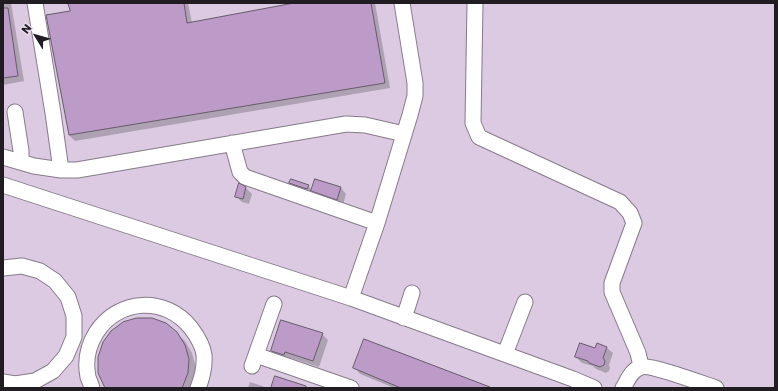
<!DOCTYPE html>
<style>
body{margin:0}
#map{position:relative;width:778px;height:391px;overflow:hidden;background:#e6d9ea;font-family:Poppins,sans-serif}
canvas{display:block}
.frame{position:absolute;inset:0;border:4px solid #201c22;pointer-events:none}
.north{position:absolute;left:16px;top:16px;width:40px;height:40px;-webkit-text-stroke:3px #e6d9ea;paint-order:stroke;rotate:307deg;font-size:11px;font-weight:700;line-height:16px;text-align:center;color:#201c22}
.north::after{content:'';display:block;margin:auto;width:14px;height:18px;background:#201c22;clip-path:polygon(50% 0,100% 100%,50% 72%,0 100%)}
</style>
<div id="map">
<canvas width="778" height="391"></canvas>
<div class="frame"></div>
<div class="north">N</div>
</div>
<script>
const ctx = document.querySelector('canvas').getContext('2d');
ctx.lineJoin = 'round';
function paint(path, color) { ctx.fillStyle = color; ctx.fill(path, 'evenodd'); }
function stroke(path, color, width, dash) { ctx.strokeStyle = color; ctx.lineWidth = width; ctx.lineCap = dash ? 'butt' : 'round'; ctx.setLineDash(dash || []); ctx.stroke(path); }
paint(new Path2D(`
 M 3,3 L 775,3 L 775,388 L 3,388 Z`), '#dbcae1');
paint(new Path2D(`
 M 3,3 L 11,3 L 24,81 L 3,85 Z
 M 70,3 L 188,3 L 192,23 L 299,3 L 375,3 L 390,88 L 75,141 L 69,135 L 71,12 Z
 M 315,180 L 341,188 L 346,194 L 343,205 L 318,196 L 314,192 L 313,194 L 296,188 L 290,183 L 308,186 L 312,190 Z
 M 239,185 L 246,188 L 252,194 L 249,204 L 242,202 L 236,196 Z
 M 176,333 L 185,341 L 192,353 L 196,367 L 195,382 L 192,388 L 106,388 Z
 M 322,334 L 328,340 L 319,367 L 291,358 L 290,360 L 278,356 L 272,351 Z
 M 597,344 L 607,348 L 613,353 L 609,365 L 610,368 L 609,371 L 606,373 L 596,369 L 593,366 L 582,363 L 576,357 L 596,349 Z
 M 355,368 L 489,388 L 394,388 L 360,374 Z
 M 250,382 L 268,388 L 248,388 Z`), '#0003');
const building = new Path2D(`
 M 68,3 L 184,3 L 187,23 L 294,3 L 371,3 L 385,83 L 69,135 L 46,15 L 70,11 Z
 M 3,8 L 8,8 L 18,76 L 3,78 Z
 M 291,179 L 309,185 L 307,189 L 289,183 Z
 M 315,179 L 341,187 L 337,200 L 311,191 Z
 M 239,183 L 246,187 L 243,199 L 235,197 Z
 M 137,318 L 152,318 L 166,323 L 177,332 L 185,345 L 189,359 L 188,373 L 182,388 L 105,388 L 98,373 L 98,357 L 103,342 L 111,331 L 123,322 Z
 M 281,320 L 323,333 L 313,361 L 285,352 L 284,355 L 271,351 Z
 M 364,339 L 490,387 L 490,388 L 401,388 L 353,368 Z
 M 580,343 L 595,348 L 597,343 L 607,347 L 603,358 L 605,361 L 604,365 L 600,367 L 589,363 L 588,361 L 575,357 Z
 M 275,376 L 306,386 L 306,388 L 271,388 Z`);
paint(building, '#bc9bc8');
stroke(building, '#665c6a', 1);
const minor = new Path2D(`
 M 35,3 L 53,113 L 61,170
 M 475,3 L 473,123 L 479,137 L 620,202 L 630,213 L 634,223 L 612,283 L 612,292 L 638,353 L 641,366
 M 15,112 L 21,151 L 21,162
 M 232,143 L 240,172 L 245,177 L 377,223
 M 3,157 L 34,166 L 61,170 L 77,170 L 346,124 L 365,125 L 404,134
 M 3,185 L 351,298 L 573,379 L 594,388
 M 3,268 L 22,266 L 40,271 L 55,281 L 68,297 L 74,316 L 74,337 L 66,356 L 53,371 L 35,381 L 15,384 L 3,382
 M 351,298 L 377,223 L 410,115 L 415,96 L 415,83 L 402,3
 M 404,318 L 412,293
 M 505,354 L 525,302
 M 256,355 L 351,388
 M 252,366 L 274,304
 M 92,388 C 91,384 89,380 88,377 C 85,362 88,346 96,333 C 118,298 166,296 191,328 C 197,336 203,346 204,355 C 205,367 202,378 198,388
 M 623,388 C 628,380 631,370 641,367 C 650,364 704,384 716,388`);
stroke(minor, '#867b8a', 17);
stroke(minor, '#fff', 15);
</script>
